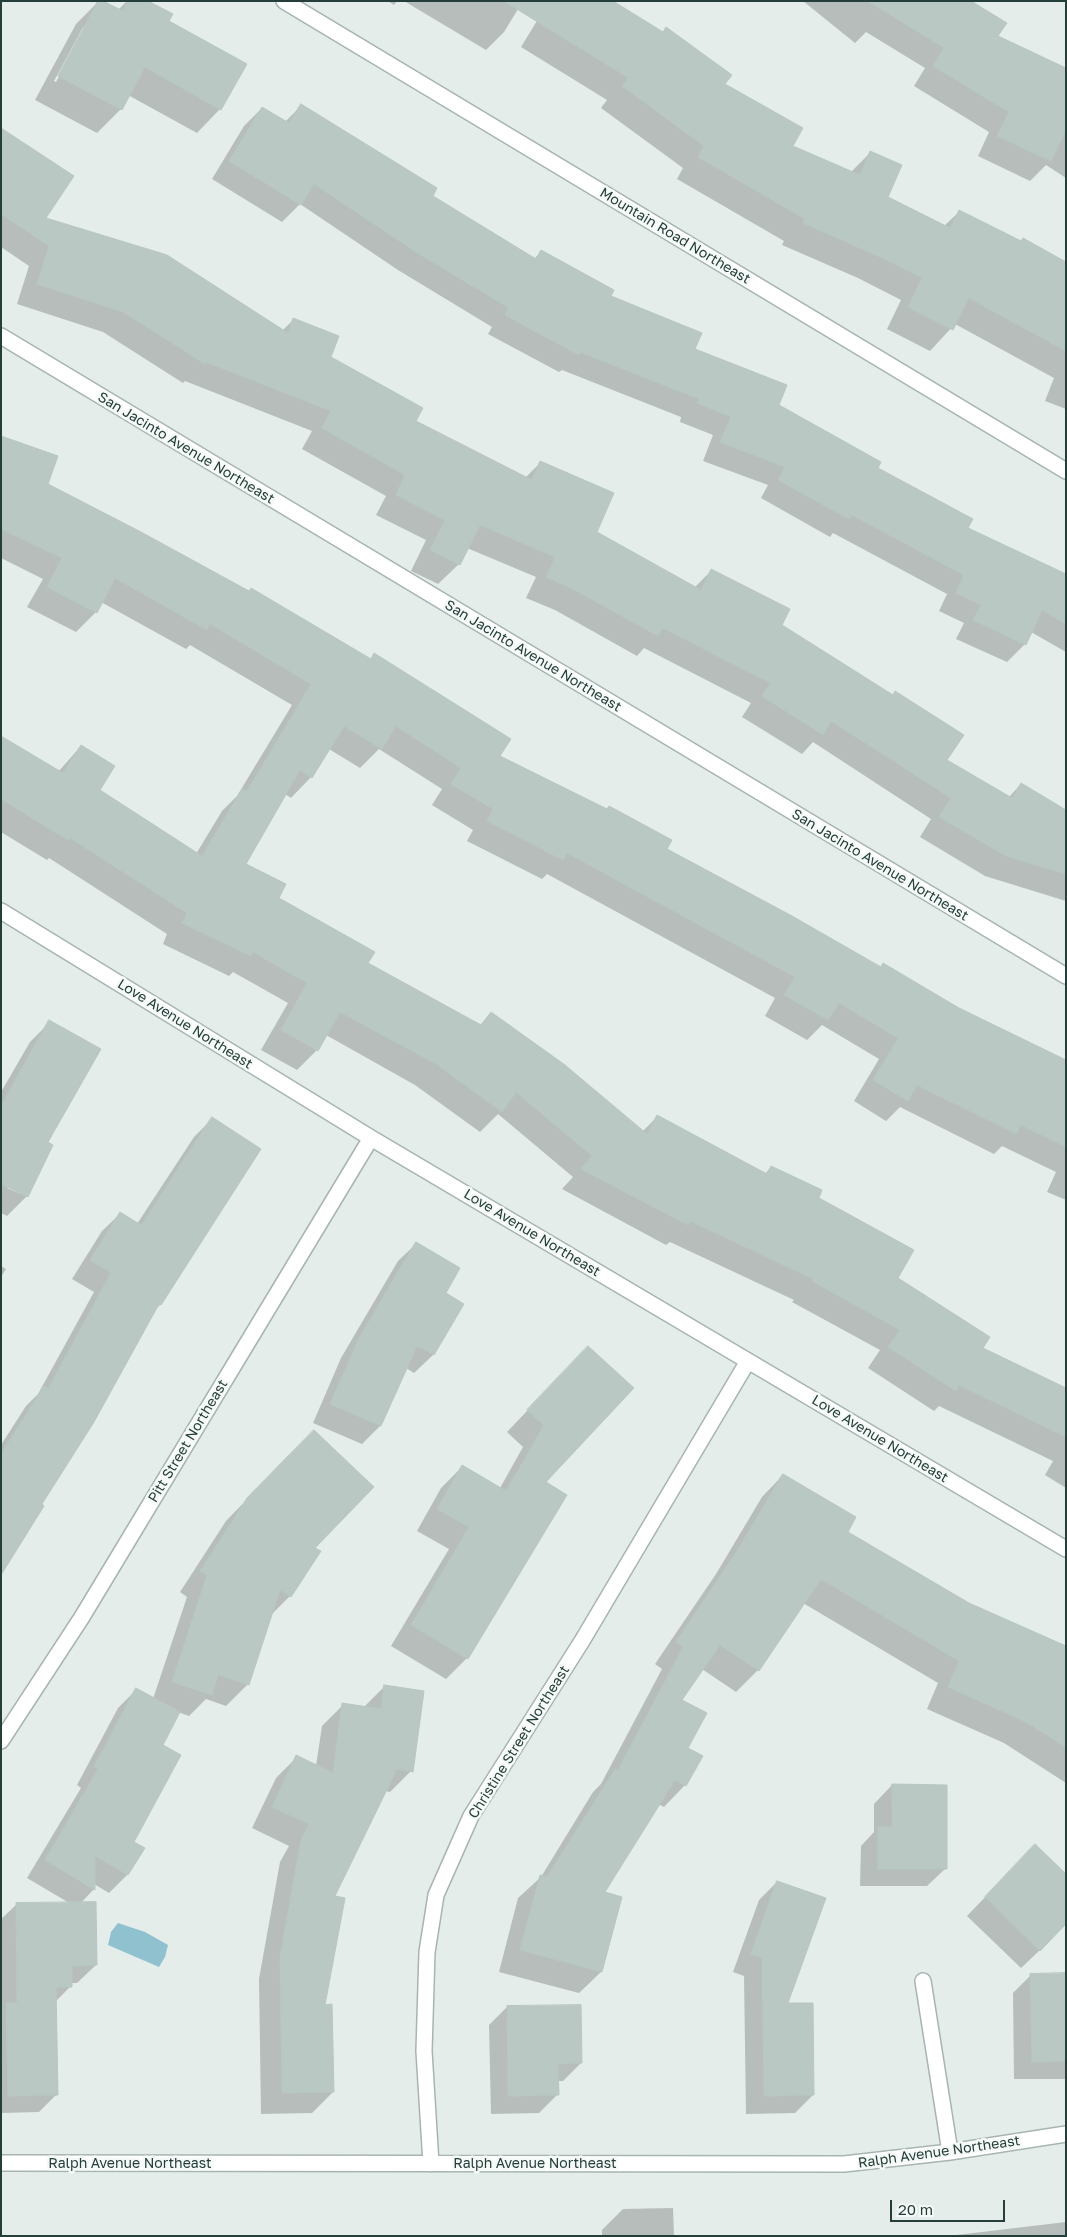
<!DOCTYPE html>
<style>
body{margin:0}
#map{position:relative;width:1067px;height:2237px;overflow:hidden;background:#e4edea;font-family:"Golos Text",sans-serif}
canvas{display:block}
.frame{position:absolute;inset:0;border:2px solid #243e39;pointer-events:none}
.scale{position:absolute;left:890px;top:2200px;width:115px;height:22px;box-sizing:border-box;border:2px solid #243e39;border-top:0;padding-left:6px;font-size:15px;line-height:18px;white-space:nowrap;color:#243e39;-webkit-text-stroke:4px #f5f9f7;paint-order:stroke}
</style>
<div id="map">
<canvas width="1067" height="2237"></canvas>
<div class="frame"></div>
<div class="scale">20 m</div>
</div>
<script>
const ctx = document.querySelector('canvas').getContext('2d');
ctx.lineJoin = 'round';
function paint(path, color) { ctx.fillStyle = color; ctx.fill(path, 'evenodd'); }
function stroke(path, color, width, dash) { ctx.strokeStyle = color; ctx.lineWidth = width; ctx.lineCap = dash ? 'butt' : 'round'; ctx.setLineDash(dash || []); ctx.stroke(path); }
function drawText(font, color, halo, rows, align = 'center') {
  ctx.font = font + ' "Golos Text",sans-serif'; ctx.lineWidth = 5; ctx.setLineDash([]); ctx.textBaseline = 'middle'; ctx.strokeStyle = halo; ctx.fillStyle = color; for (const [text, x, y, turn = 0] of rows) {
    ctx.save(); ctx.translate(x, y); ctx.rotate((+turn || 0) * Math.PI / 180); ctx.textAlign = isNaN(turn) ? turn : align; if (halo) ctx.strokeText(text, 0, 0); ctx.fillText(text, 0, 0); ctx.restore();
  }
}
paint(new Path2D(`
 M 118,1923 L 145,1932 L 168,1945 L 165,1957 L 159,1967 L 108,1945 L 111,1932 Z`), '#8fc1cf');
paint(new Path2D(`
 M 99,1 L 118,10 L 127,1 L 145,1 L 168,22 L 220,109 L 197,133 L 128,95 L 121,109 L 97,133 L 35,100 L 76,24 ZM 83,27 L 86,27 L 56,82 L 54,81 Z
 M 388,1 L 397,1 L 394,5 Z
 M 404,1 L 523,1 L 504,32 L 486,50 Z
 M 549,1 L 662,33 L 666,29 L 791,147 L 851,172 L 870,153 L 887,198 L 944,226 L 960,211 L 1066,263 L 1066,409 L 1045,401 L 1054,378 L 955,324 L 930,351 L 887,329 L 901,300 L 858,278 L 782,245 L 784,241 L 677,179 L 683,168 L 601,108 L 607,100 L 521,47 Z
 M 803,1 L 969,1 L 997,37 L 1066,69 L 1066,178 L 1046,165 L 1030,181 L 978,156 L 989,132 L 914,86 L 925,68 L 866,32 L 855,43 Z
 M 301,106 L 431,196 L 534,259 L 541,252 L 967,528 L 1066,575 L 1066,652 L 1031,632 L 1025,644 L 1007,662 L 956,639 L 964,623 L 939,611 L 947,594 L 833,533 L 830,537 L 761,498 L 768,485 L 703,461 L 713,435 L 680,422 L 681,417 L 562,370 L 559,372 L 488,334 L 492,327 L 398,270 L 300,204 L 282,222 L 212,179 L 244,126 L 262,108 L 285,122 Z
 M 1,135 L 44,218 L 282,331 L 294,319 L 330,357 L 414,421 L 525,478 L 540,463 L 595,532 L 694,588 L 711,571 L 780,625 L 892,696 L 895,692 L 946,760 L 1009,797 L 1021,784 L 1066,823 L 1066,901 L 985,876 L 920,837 L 931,819 L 813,742 L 802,754 L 742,717 L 751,703 L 644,648 L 637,656 L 555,610 L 526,598 L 536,577 L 467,548 L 459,564 L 438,584 L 411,571 L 426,540 L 376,515 L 386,496 L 302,449 L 312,431 L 185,381 L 183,383 L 103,332 L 17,304 L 29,266 L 1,247 Z
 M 1,437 L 47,485 L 369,660 L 374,655 L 499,756 L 1066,1076 L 1066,1200 L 1047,1192 L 1056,1172 L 1002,1146 L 994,1154 L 900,1107 L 886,1121 L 854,1101 L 879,1059 L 822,1025 L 807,1040 L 765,1016 L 775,998 L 547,874 L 542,879 L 467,841 L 473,830 L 432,805 L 442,789 L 379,749 L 360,768 L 329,749 L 311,777 L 291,798 L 285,794 L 244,865 L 277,898 L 367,963 L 479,1026 L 491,1014 L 642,1132 L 658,1116 L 765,1174 L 771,1167 L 817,1198 L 897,1279 L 981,1349 L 1066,1388 L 1066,1488 L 1045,1475 L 1053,1461 L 939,1406 L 934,1411 L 868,1368 L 880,1350 L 792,1302 L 794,1300 L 670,1242 L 666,1245 L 562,1189 L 573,1177 L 498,1114 L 480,1132 L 415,1085 L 326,1035 L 317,1050 L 297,1070 L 261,1050 L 288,1003 L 233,972 L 229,976 L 163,944 L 167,934 L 49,858 L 47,860 L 1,832 L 1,738 L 58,772 L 81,746 L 98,791 L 196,854 L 222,811 L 237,796 L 292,705 L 190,645 L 186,649 L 101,602 L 96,612 L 76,632 L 27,607 L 43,579 L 1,558 Z
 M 50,1022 L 27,1196 L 7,1216 L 1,1213 L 1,1092 L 30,1042 ZM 8,1186 L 21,1192 L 21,1194 L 7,1188 Z
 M 212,1119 L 160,1305 L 152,1313 L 1,1573 L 1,1445 L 26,1406 L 38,1394 L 94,1292 L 72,1279 L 102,1231 L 121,1213 L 137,1224 L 194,1137 Z
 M 417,1243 L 444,1294 L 462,1305 L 433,1355 L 414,1373 L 406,1368 L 380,1426 L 362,1444 L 313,1423 L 341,1358 L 398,1261 Z
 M 1,1266 L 6,1269 L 1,1277 Z
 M 588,1347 L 544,1483 L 467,1658 L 446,1679 L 391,1646 L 449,1549 L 417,1531 L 441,1488 L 462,1467 L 500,1488 L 523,1447 L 507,1432 Z
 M 293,1452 L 313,1548 L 290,1596 L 270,1616 L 248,1684 L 226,1706 L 206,1699 L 189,1716 L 178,1712 L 161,1745 L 132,1842 L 127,1875 L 109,1893 L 94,1884 L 94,1889 L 80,1904 L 96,1965 L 77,1983 L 71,1983 L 71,1986 L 55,2002 L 57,2094 L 39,2112 L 1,2113 L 1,1919 L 16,1905 L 71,1904 L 27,1878 L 81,1788 L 77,1785 L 118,1708 L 136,1690 L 153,1699 L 187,1597 L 180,1592 L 226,1521 Z
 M 783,1475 L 846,1532 L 1066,1662 L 1066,1783 L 1004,1743 L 927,1709 L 938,1683 L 803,1603 L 758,1670 L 736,1692 L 702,1669 L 680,1700 L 687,1749 L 685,1785 L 664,1807 L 658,1804 L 603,1893 L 620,1898 L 601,1972 L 579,1993 L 499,1972 L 518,1898 L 541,1877 L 593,1792 L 601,1784 L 662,1669 L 655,1664 L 716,1574 L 762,1497 Z
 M 384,1687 L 411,1771 L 390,1792 L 385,1791 L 333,1897 L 324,2006 L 333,2092 L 312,2113 L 261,2114 L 259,1979 L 280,1862 L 289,1846 L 252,1828 L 276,1778 L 297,1757 L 316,1766 L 322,1726 L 343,1705 L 363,1708 Z
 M 892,1785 L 946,1868 L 927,1886 L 860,1886 L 861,1846 L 874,1832 L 874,1804 Z
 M 1017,1864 L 1040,1950 L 1021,1968 L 967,1916 Z
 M 777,1882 L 786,2005 L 813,2095 L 795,2113 L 746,2114 L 744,1976 L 733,1972 L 759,1900 Z
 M 1066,1974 L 1066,2079 L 1014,2079 L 1013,1993 L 1031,1975 Z
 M 507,2007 L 581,2063 L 563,2081 L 557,2081 L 557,2095 L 539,2113 L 491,2114 L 489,2025 Z
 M 673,2208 L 674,2236 L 602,2236 L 602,2230 L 623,2209 Z
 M 1066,2222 L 1066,2236 L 948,2236 Z`), '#0003');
const building = new Path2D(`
 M 98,1 L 103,1 L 123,11 L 128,1 L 148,1 L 173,14 L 169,21 L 247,64 L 221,110 L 145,67 L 122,110 L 58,76 Z
 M 504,1 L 613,1 L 663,32 L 666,27 L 732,75 L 725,84 L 803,128 L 793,146 L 860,175 L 870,151 L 902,165 L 888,197 L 950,228 L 959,210 L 1021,241 L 1023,238 L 1066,262 L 1066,351 L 969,298 L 953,330 L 908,307 L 922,278 L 880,257 L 803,223 L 805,219 L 698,157 L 704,146 L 622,86 L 628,78 Z
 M 868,1 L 971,1 L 1007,23 L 998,36 L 1066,68 L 1066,130 L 1051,161 L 997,136 L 1009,112 L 933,66 L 944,48 Z
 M 301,104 L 437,188 L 433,196 L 536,259 L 541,250 L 614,290 L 611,296 L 702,333 L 695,349 L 787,385 L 779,405 L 881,462 L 878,468 L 973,519 L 968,528 L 1066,574 L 1066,624 L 1042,610 L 1026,645 L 973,620 L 981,605 L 956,593 L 964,575 L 852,515 L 849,519 L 778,480 L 785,467 L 720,442 L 731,417 L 697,403 L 699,399 L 580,352 L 579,355 L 505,315 L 509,308 L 416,252 L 314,184 L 301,205 L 229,161 L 262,107 L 289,123 Z
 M 1,128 L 74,176 L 46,218 L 167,255 L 288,333 L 293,318 L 339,336 L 331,357 L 423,408 L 416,421 L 532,480 L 540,461 L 614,493 L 597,532 L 701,590 L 711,569 L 790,609 L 782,625 L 893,695 L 895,691 L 964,735 L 947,760 L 1012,798 L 1021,783 L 1066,810 L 1066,874 L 1006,856 L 939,817 L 951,798 L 831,721 L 823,735 L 762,696 L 770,683 L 663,628 L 658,636 L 575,590 L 546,577 L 555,557 L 480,525 L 460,565 L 430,550 L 445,520 L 396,495 L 405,475 L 322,428 L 331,411 L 206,362 L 205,364 L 123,312 L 37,284 L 49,246 L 1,214 Z
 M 1,436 L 58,456 L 48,484 L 141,532 L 249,591 L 251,588 L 371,659 L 374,653 L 511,739 L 500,756 L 607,809 L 609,806 L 672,840 L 667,849 L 792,916 L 881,967 L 883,963 L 959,1008 L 1066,1060 L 1066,1147 L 1021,1125 L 1016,1134 L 917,1085 L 908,1101 L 873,1080 L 898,1038 L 839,1003 L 828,1020 L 784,995 L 795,977 L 567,853 L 563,860 L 487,821 L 493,809 L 451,784 L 461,768 L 396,726 L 382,749 L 344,726 L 312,778 L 300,770 L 246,864 L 286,884 L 279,898 L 375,952 L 368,963 L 481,1025 L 491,1012 L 565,1065 L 647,1134 L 657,1115 L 767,1174 L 771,1166 L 822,1190 L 819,1198 L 914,1250 L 898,1278 L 990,1337 L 983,1348 L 1066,1388 L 1066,1437 L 959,1385 L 956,1391 L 888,1347 L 900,1330 L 812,1281 L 813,1279 L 690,1221 L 688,1225 L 581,1169 L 592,1156 L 516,1092 L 502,1112 L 436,1064 L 340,1012 L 318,1051 L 281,1030 L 307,983 L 253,952 L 251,956 L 182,923 L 187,913 L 70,838 L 68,840 L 1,799 L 1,736 L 63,773 L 81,745 L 115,766 L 100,790 L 202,856 L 242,789 L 247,791 L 311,684 L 210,624 L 207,630 L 115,578 L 97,613 L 47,587 L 62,558 L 1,529 Z
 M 49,1020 L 101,1049 L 48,1142 L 53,1145 L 28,1197 L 1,1184 L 1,1106 Z
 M 212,1117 L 261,1149 L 161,1305 L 159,1304 L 94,1422 L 42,1504 L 44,1506 L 1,1575 L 1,1454 L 44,1386 L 48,1389 L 111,1273 L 90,1260 L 120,1212 L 141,1225 Z
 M 416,1242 L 460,1268 L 446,1293 L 464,1304 L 434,1355 L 417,1346 L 381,1426 L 330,1404 L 359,1338 Z
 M 588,1346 L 634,1388 L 546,1482 L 567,1495 L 468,1659 L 411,1625 L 469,1527 L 437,1509 L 462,1465 L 506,1491 L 544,1425 L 527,1410 Z
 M 314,1430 L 374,1487 L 315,1548 L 321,1551 L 291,1597 L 280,1590 L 249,1685 L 218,1675 L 212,1695 L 172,1682 L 207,1575 L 200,1571 L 247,1498 Z
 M 783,1474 L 856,1517 L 848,1532 L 969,1603 L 1066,1646 L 1066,1747 L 1026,1722 L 948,1687 L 959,1661 L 821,1579 L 759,1671 L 720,1645 L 682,1700 L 707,1713 L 688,1748 L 703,1756 L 686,1786 L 675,1780 L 605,1892 L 622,1897 L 602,1972 L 520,1950 L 540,1875 L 547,1877 L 615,1769 L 618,1770 L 683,1647 L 676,1642 L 737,1551 Z
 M 384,1685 L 424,1691 L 413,1772 L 397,1769 L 335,1896 L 345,1898 L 325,2005 L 332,2004 L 334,2092 L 282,2093 L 280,1957 L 301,1840 L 309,1824 L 272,1807 L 296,1755 L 333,1773 L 342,1703 L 381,1709 Z
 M 136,1688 L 180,1712 L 163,1745 L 181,1755 L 134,1842 L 145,1848 L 128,1875 L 95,1856 L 95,1890 L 45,1860 L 98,1769 L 94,1767 Z
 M 892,1784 L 947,1785 L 947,1869 L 878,1869 L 878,1827 L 892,1827 Z
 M 1035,1844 L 1066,1874 L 1066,1924 L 1040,1951 L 985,1897 Z
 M 777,1881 L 826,1898 L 788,2003 L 813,2003 L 814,2095 L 764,2096 L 762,1958 L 751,1954 Z
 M 96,1902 L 97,1965 L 72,1966 L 72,1987 L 56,1987 L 58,2095 L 8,2096 L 6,2003 L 17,2003 L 16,1903 Z
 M 1066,1973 L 1066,2061 L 1032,2062 L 1030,1974 Z
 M 581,2005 L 582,2063 L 558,2064 L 559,2095 L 508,2096 L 507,2006 Z`);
paint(building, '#bac8c3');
stroke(building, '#b7c6c1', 1);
const minor = new Path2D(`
 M 284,1 L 1066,471
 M 1,336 L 1066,976
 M 1,911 L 371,1138 L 1066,1549
 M 1,1741 L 82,1617 L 371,1138
 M 923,1981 L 950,2152
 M 1,2163 L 844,2164 L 950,2152 L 1066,2134
 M 431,2164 L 424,2051 L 427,1952 L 436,1895 L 471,1816 L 582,1641 L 748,1361`);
stroke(minor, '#a7b5b1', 18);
stroke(minor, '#fff', 15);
drawText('14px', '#243e39', '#f5f9f7', [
 ["Mountain Road Northeast",675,236,31],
 ["San Jacinto Avenue Northeast",186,448,31],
 ["San Jacinto Avenue Northeast",533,656,31],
 ["San Jacinto Avenue Northeast",880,865,31],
 ["Love Avenue Northeast",185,1024,32],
 ["Love Avenue Northeast",532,1233,31],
 ["Love Avenue Northeast",880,1439,31],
 ["Pitt Street Northeast",188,1441,-59],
 ["Christine Street Northeast",519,1742,-58],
 ["Ralph Avenue Northeast",939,2152,-8],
 ["Ralph Avenue Northeast",130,2164],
 ["Ralph Avenue Northeast",535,2164]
]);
</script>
